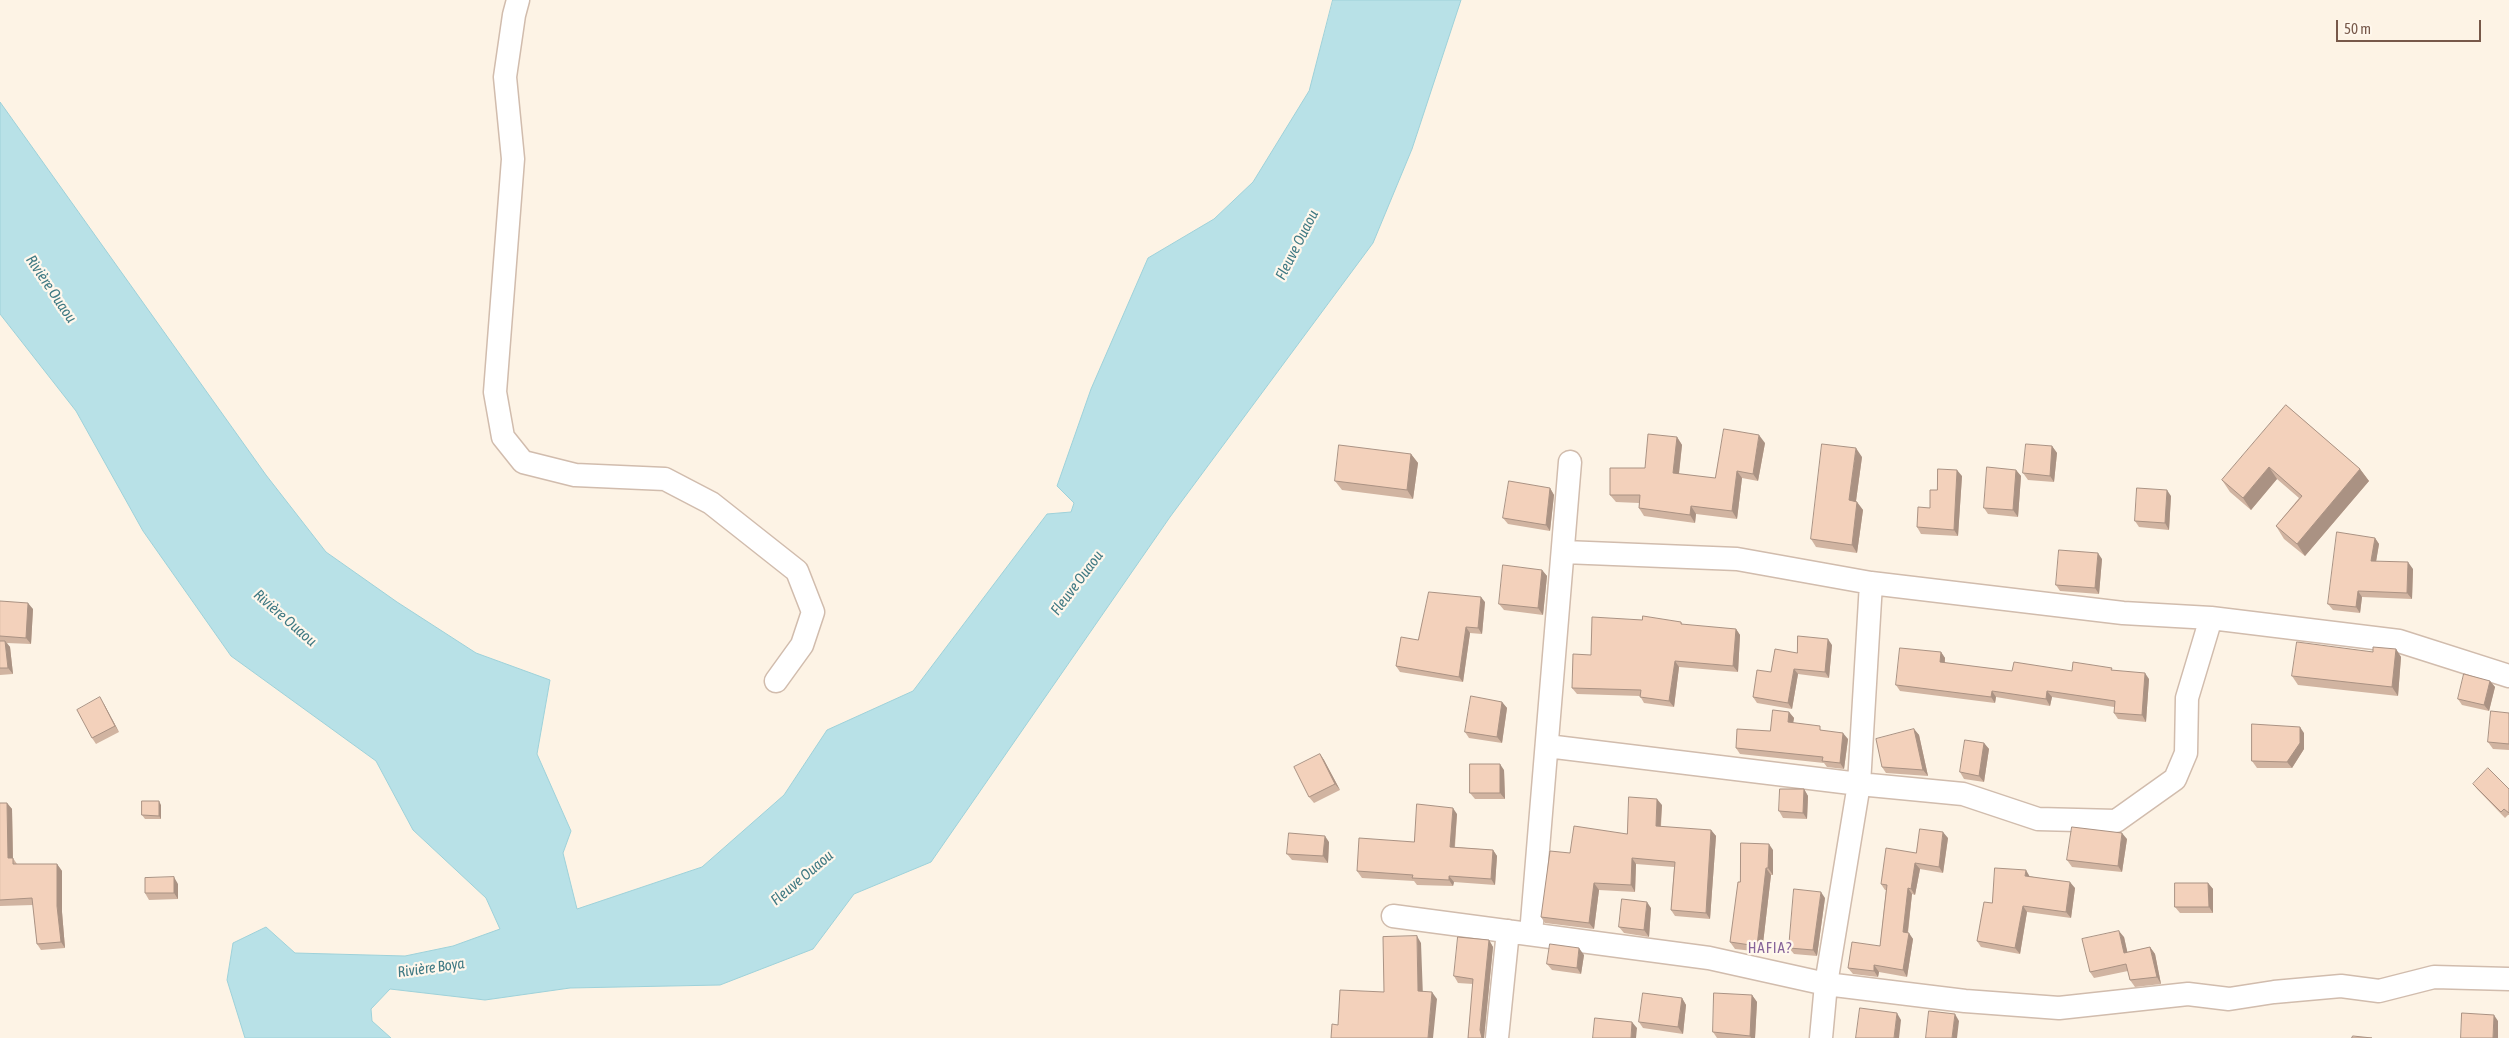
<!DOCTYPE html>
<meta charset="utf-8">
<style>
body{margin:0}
#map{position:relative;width:2509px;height:1038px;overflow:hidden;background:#fdf3e5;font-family:"Asap Condensed",sans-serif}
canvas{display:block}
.scale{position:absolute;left:2336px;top:20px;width:145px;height:22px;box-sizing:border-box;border:2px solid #775849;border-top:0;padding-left:6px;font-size:15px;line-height:18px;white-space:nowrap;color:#775849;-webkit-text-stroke:4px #fff7ec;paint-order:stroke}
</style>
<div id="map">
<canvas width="2509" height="1038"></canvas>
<div class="scale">50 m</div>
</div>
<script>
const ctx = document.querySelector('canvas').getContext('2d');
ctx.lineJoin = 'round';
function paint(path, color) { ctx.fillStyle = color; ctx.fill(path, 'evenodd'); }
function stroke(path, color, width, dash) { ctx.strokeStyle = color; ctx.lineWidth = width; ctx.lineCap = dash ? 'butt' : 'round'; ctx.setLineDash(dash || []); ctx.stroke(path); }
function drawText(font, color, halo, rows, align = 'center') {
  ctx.font = font + ' "Asap Condensed",sans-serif'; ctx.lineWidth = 4.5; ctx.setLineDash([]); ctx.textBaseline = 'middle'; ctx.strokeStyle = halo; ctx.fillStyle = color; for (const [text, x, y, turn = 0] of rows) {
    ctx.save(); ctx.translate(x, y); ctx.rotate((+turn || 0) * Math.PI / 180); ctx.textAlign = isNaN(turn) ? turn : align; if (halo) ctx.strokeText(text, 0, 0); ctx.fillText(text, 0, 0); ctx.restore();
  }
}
const water = new Path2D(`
 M 1333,0 L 1461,0 L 1412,149 L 1373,243 L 1170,517 L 931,862 L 854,894 L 813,949 L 720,985 L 570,988 L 485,1000 L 390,989 L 371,1009 L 372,1021 L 391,1038 L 245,1038 L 227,980 L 233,943 L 266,927 L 295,953 L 405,956 L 453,946 L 500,929 L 486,898 L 413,830 L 376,761 L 231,656 L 143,531 L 76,411 L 0,314 L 0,102 L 266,475 L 326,552 L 397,602 L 476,653 L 550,680 L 537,754 L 571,831 L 563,853 L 577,909 L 702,867 L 784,795 L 827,730 L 913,691 L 1047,514 L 1071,512 L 1074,503 L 1057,486 L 1091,389 L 1148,258 L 1214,219 L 1253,182 L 1309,91 Z`);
paint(water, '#b8e1e7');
stroke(water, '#9ed1d9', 1);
const minor = new Path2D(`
 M 518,0 L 514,15 L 505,77 L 513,159 L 495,392 L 503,437 L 523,462 L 575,475 L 665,479 L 711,503 L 797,571 L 813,612 L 802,645 L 776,681
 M 1564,552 L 1737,559 L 1871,583 L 2123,613 L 2211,618 L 2399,641 L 2509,676
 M 1547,746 L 1859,784 L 1963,794 L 2038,819 L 2116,821 L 2175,779 L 2186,753 L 2187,698 L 2211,618
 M 1393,916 L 1709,958 L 1826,984 L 1965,1001 L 2059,1008 L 2188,994 L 2229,999 L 2274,992 L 2341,986 L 2379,991 L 2434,977 L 2509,979
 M 1531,934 L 1570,462
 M 1497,1038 L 1508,931
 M 1821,1038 L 1826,984 L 1859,784 L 1871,583`);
stroke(minor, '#d1bcad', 25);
stroke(minor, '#fff', 22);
paint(new Path2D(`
 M 2286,405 L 2360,469 L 2369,481 L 2305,556 L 2284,539 L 2276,526 L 2299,498 L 2277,479 L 2251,510 L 2230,492 L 2222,480 Z
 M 1677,437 L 1682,445 L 1679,474 L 1715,478 L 1765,443 L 1758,481 L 1742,478 L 1737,519 L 1696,514 L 1695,523 L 1644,516 L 1639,508 L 1639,503 L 1616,502 L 1610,495 L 1645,468 Z
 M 2052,446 L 2057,453 L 2054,482 L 2028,480 L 2023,473 Z
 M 1411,454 L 1418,463 L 1413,499 L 1342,490 L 1335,481 Z
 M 1862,457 L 1856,501 L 1863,510 L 1857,553 L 1816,547 L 1811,539 Z
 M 2016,470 L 2021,476 L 2018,517 L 1988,514 L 1984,508 Z
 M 1962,476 L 1958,536 L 1921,534 L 1917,527 L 1930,508 L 1937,490 Z
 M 1550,488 L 1554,495 L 1550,531 L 1508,524 L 1503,518 Z
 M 2171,496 L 2169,530 L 2139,527 L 2135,521 Z
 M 2375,538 L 2379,544 L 2376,561 L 2413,569 L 2412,599 L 2362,597 L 2360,613 L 2333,610 L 2328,604 Z
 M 2102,559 L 2099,594 L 2060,591 L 2056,585 Z
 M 1542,570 L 1547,576 L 1543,615 L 1504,610 L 1499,604 Z
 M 0,601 L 33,609 L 31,644 L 7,643 L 10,647 L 13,674 L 0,675 Z
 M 1485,602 L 1482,634 L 1470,633 L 1463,682 L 1400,672 L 1396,666 L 1418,640 Z
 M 1642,620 L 1681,622 L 1683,625 L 1736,629 L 1740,635 L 1738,672 L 1679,667 L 1674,707 L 1644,703 L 1640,696 L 1577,694 L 1572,688 L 1591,655 Z
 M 1832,645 L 1829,678 L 1798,674 L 1792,709 L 1757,703 L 1753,697 L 1771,672 L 1797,653 Z
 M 2396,649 L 2401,657 L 2398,696 L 2298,685 L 2292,676 L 2373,652 Z
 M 1941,652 L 1945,658 L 1945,663 L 2012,671 L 2072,671 L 2113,670 L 2149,679 L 2146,722 L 2118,719 L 2114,713 L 2114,707 L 2052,697 L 2050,706 L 1996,697 L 1995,703 L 1900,691 L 1896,685 Z
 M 2490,681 L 2495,687 L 2489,711 L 2462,705 L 2458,699 Z
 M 1502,702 L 1507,708 L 1502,743 L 1469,738 L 1465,732 Z
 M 104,704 L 119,732 L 96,744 L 92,738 Z
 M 1789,712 L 1794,718 L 1793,723 L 1824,731 L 1848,739 L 1844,769 L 1827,767 L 1824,763 L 1740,754 L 1736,748 L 1770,731 Z
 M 2509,713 L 2509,750 L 2493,749 L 2488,742 Z
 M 1914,729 L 1919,735 L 1928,776 L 1886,773 L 1882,767 Z
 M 2304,733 L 2304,749 L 2292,768 L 2257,768 L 2252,761 Z
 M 1984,743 L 1989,749 L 1984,782 L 1964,779 L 1960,772 Z
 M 1320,754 L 1324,760 L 1340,790 L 1314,803 L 1309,797 Z
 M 1504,770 L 1505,799 L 1475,799 L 1470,793 Z
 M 2473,784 L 2509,789 L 2509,815 L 2508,815 L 2505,818 L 2477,789 Z
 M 1804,789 L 1808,796 L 1807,819 L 1783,818 L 1779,811 Z
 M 0,803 L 7,803 L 12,809 L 13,858 L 17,864 L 57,864 L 62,871 L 62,912 L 65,948 L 41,950 L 37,944 L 33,905 L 0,906 Z
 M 161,805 L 161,819 L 145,819 L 142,815 Z
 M 1662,805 L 1661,827 L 1711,830 L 1716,836 L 1710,919 L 1675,916 L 1671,910 L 1674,867 L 1636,864 L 1635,892 L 1599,890 L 1594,929 L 1545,923 L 1541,917 L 1627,834 Z
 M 1457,814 L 1455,847 L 1493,850 L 1497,856 L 1495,885 L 1454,882 L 1453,886 L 1417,885 L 1414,881 L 1362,878 L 1357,871 L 1414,842 Z
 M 1948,838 L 1943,873 L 1920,869 L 1915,895 L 1912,894 L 1908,933 L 1913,939 L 1907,977 L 1879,972 L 1878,977 L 1853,974 L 1848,968 L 1880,946 L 1886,890 L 1885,890 L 1881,884 L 1916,853 Z
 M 2127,839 L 2122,872 L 2072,867 L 2067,860 Z
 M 1329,842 L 1328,863 L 1292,860 L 1287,854 Z
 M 1773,850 L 1773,875 L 1771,875 L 1762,952 L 1735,949 L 1730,942 L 1740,882 Z
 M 2030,876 L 2075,888 L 2071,918 L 2027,912 L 2020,954 L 1981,947 L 1977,941 L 1992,903 Z
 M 2208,883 L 2213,889 L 2213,913 L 2180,913 L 2175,907 Z
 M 178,884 L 178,899 L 149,900 L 145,893 Z
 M 1825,898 L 1817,956 L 1794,954 L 1789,948 Z
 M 1651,908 L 1649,937 L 1624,933 L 1619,927 Z
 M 2124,937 L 2127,952 L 2150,947 L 2155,954 L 2161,984 L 2135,987 L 2130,980 L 2128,971 L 2094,978 L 2090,972 Z
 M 1489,940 L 1493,947 L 1484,1038 L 1468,1038 L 1473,984 L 1458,983 L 1454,976 Z
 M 1584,955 L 1581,974 L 1552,970 L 1547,964 Z
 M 1752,995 L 1757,1002 L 1755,1038 L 1717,1038 L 1713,1032 Z
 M 1682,998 L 1686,1005 L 1683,1034 L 1643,1028 L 1639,1022 Z`), '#d1b4a1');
paint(new Path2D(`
 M 1759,435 L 1765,443 L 1758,481 L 1753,474 Z
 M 1677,437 L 1682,445 L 1678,481 L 1673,473 Z
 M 2052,446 L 2057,453 L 2054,482 L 2050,476 Z
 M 1856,448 L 1862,457 L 1855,508 L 1849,500 Z
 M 1411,454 L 1418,463 L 1413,499 L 1407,490 Z
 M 2269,467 L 2277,479 L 2251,510 L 2243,498 Z
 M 2360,469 L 2369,481 L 2305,556 L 2297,544 Z
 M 1957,470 L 1962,476 L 1958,536 L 1954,530 Z
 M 2016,470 L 2021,476 L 2018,517 L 2013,510 Z
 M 1737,471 L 1742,478 L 1737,519 L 1732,511 Z
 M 1550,488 L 1554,495 L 1550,531 L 1546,525 Z
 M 2167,490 L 2171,496 L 2169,530 L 2165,523 Z
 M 1857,502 L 1863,510 L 1857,553 L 1852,545 Z
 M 1691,506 L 1696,514 L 1695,523 L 1690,515 Z
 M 2375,538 L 2379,544 L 2375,568 L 2371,561 Z
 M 2098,553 L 2102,559 L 2099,594 L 2095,588 Z
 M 2408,562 L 2413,569 L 2412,599 L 2407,593 Z
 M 1542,570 L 1547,576 L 1543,615 L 1538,608 Z
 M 2358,591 L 2362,597 L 2360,613 L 2356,607 Z
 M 1481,597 L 1485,602 L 1482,634 L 1478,628 Z
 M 28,603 L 33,609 L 31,644 L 26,638 Z
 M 1466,627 L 1470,633 L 1463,682 L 1459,677 Z
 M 1736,629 L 1740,635 L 1738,672 L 1733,666 Z
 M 1828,639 L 1832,645 L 1829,678 L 1825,672 Z
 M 5,641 L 10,647 L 13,674 L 8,668 Z
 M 2396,649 L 2401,657 L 2398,696 L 2392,687 Z
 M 1941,652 L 1945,658 L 1944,669 L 1940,662 Z
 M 1675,661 L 1679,667 L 1674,707 L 1669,701 Z
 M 1794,669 L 1798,674 L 1792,709 L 1788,703 Z
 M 2145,673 L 2149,679 L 2146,722 L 2142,715 Z
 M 2490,681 L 2495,687 L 2489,711 L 2484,705 Z
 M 1992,691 L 1996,697 L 1995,703 L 1991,697 Z
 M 2047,691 L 2052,697 L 2050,706 L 2046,699 Z
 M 100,697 L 104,704 L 119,732 L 115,726 Z
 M 1502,702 L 1507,708 L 1502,743 L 1497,737 Z
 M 1789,712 L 1794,718 L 1792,729 L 1788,722 Z
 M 2300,727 L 2304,733 L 2304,749 L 2292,768 L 2287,762 Z
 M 1914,729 L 1919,735 L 1928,776 L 1923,770 Z
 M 1843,733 L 1848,739 L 1844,769 L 1840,763 Z
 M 1984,743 L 1989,749 L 1984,782 L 1979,776 Z
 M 1320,754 L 1324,760 L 1340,790 L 1335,784 Z
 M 1500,764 L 1504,770 L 1505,799 L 1500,793 Z
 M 1804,789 L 1808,796 L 1807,819 L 1803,813 Z
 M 1657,799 L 1662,805 L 1660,833 L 1656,826 Z
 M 159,801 L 161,805 L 161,819 L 159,816 Z
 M 7,803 L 12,809 L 13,865 L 8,858 Z
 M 1453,808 L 1457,814 L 1454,853 L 1450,847 Z
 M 1711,830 L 1716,836 L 1710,919 L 1706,913 Z
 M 1943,832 L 1948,838 L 1943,873 L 1939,867 Z
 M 2122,833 L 2127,839 L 2122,872 L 2118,866 Z
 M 1325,836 L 1329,842 L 1328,863 L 1323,856 Z
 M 1769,844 L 1773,850 L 1773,875 L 1768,868 Z
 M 1493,850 L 1497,856 L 1495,885 L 1491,879 Z
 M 1632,858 L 1636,864 L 1635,892 L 1631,885 Z
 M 1915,863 L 1920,869 L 1915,895 L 1911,889 Z
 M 57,864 L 62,871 L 62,912 L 65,948 L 61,942 L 57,906 Z
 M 1766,868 L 1771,875 L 1762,952 L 1757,946 Z
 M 2026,870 L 2030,877 L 2025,876 Z
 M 1449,876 L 1454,882 L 1453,886 L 1449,880 Z
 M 174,877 L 178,884 L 178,899 L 174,893 Z
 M 2070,882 L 2075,888 L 2071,918 L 2066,912 Z
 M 1594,883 L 1599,890 L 1594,929 L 1589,923 Z
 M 2208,883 L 2213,889 L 2213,913 L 2209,907 Z
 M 1908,888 L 1912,894 L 1907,938 L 1903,932 Z
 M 1821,892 L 1825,898 L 1817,956 L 1813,950 Z
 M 1647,902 L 1651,908 L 1649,937 L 1644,930 Z
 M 2023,906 L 2027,912 L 2020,954 L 2015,948 Z
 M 2119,931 L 2124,937 L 2129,959 L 2124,953 Z
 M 1909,933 L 1913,939 L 1907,977 L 1903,970 Z
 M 1417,936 L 1421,943 L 1423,997 L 1418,991 Z
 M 1489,940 L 1493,947 L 1484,1038 L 1481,1038 L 1480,1030 Z
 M 2150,947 L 2155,954 L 2161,984 L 2157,977 Z
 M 1579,948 L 1584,955 L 1581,974 L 1577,968 Z
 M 1874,965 L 1879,972 L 1878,977 L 1874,971 Z
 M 1432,992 L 1437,999 L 1433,1038 L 1428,1038 Z
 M 1752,995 L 1757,1002 L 1755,1038 L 1751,1038 L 1750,1036 Z
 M 1682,998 L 1686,1005 L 1683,1034 L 1678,1027 Z
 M 1897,1013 L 1901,1020 L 1899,1038 L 1894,1038 Z
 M 1955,1014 L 1959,1021 L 1957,1038 L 1952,1038 Z
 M 2494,1015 L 2498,1021 L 2498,1038 L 2493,1038 Z
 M 1632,1022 L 1637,1028 L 1636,1038 L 1631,1038 Z`), '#aa9283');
const building = new Path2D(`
 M 2286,405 L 2360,469 L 2297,544 L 2276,526 L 2302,496 L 2269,467 L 2243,498 L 2222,480 Z
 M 1724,429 L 1759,435 L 1753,474 L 1737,471 L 1732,511 L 1691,506 L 1690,515 L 1639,508 L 1640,495 L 1610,495 L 1610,468 L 1645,468 L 1648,434 L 1677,437 L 1673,473 L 1715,478 Z
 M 1822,444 L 1856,448 L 1849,500 L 1857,502 L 1852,545 L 1811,539 Z
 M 2026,444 L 2052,446 L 2050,476 L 2023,473 Z
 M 1339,445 L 1411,454 L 1407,490 L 1335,481 Z
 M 1987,467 L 2016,470 L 2013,510 L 1984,508 Z
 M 1938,469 L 1957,470 L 1954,530 L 1917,527 L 1918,507 L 1930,508 L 1930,490 L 1937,490 Z
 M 1509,481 L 1550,488 L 1546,525 L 1503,518 Z
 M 2137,488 L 2167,490 L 2165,523 L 2135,521 Z
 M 2337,532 L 2375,538 L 2371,561 L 2408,562 L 2407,593 L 2358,591 L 2356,607 L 2328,604 Z
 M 2059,550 L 2098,553 L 2095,588 L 2056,585 Z
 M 1503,565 L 1542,570 L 1538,608 L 1499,604 Z
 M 1429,592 L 1481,597 L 1478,628 L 1466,627 L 1459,677 L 1396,666 L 1401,637 L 1418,640 Z
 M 0,601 L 28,603 L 26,638 L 0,636 Z
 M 1643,616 L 1681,622 L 1681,624 L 1736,629 L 1733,666 L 1675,661 L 1669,701 L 1640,697 L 1641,690 L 1572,688 L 1573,654 L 1591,655 L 1592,617 L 1642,620 Z
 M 1798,636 L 1828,639 L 1825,672 L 1794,669 L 1788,703 L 1753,697 L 1757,670 L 1771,672 L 1775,649 L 1797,653 Z
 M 0,641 L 5,641 L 8,668 L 0,668 Z
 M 2297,642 L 2373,652 L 2373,647 L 2396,649 L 2392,687 L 2292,676 Z
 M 1900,648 L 1941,652 L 1940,662 L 2012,671 L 2014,662 L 2072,671 L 2073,662 L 2112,668 L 2111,670 L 2145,673 L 2142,715 L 2114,713 L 2115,701 L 2047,691 L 2046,699 L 1992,691 L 1991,697 L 1896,685 Z
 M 2464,674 L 2490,681 L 2484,705 L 2458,699 Z
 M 1471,696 L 1502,702 L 1497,737 L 1465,732 Z
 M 100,697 L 115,726 L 92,738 L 77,710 Z
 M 1773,710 L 1789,712 L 1788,722 L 1820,726 L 1820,730 L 1843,733 L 1840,763 L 1822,761 L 1823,757 L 1736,748 L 1737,729 L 1770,731 Z
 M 2491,711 L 2509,713 L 2509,744 L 2488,742 Z
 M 2252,724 L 2300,727 L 2300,743 L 2287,762 L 2252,761 Z
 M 1914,729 L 1923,770 L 1882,767 L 1876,739 Z
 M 1965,740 L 1984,743 L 1979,776 L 1960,772 Z
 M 1320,754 L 1335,784 L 1309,797 L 1294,767 Z
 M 1470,764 L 1500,764 L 1500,793 L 1470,793 Z
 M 2488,768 L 2509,789 L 2509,813 L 2504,809 L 2501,812 L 2473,784 Z
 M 1780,789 L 1804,789 L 1803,813 L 1779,811 Z
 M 1629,797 L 1657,799 L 1656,826 L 1711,830 L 1706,913 L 1671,910 L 1675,862 L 1632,858 L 1631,885 L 1594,883 L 1589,923 L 1541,917 L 1550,851 L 1570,853 L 1574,826 L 1627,834 Z
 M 142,801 L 159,801 L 159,816 L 142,815 Z
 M 0,803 L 7,803 L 8,858 L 13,858 L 13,864 L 57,864 L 57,906 L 61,942 L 37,944 L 32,898 L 0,900 Z
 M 1417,804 L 1453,808 L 1450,847 L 1493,850 L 1491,879 L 1449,876 L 1449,880 L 1412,878 L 1413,875 L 1357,871 L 1359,838 L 1414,842 Z
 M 2072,827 L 2122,833 L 2118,866 L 2067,860 Z
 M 1920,829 L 1943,832 L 1939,867 L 1915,863 L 1911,889 L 1908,888 L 1903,932 L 1909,933 L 1903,970 L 1874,965 L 1874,971 L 1848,968 L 1852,942 L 1880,946 L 1887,885 L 1881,884 L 1886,848 L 1916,853 Z
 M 1289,833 L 1325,836 L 1323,856 L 1287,854 Z
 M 1741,843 L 1769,844 L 1768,868 L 1766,868 L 1757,946 L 1730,942 L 1738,882 L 1740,882 Z
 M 1995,868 L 2026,870 L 2025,876 L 2070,882 L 2066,912 L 2023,906 L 2015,948 L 1977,941 L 1984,902 L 1992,903 Z
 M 174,877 L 174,893 L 145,893 L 145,878 Z
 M 2175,883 L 2208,883 L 2209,907 L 2175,907 Z
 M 1794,889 L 1821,892 L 1813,950 L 1789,948 Z
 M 1622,899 L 1647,902 L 1644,930 L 1619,927 Z
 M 2119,931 L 2124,953 L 2150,947 L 2157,977 L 2130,980 L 2126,964 L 2090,972 L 2082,939 Z
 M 1417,936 L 1418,991 L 1432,992 L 1428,1038 L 1331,1038 L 1332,1024 L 1338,1025 L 1340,990 L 1384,992 L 1383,937 Z
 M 1458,937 L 1489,940 L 1480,1030 L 1482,1038 L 1468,1038 L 1473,979 L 1454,976 Z
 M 1550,944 L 1579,948 L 1577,968 L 1547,964 Z
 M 1643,993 L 1682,998 L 1678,1027 L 1639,1022 Z
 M 1714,993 L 1752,995 L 1750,1036 L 1713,1032 Z
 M 1860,1008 L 1897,1013 L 1894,1038 L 1856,1038 Z
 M 1929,1011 L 1955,1014 L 1952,1038 L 1926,1038 Z
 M 2462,1013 L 2494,1015 L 2493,1038 L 2461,1038 Z
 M 1595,1018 L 1632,1022 L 1631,1038 L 1593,1038 Z
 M 2353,1036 L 2372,1038 L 2352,1038 Z`);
paint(building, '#f3d1bb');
stroke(building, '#aa9283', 1);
drawText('italic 15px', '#3f7983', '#fff7ec', [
 ["Fleuve Ouaou",1297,245,-63],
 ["Rivière Ouaou",51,289,56],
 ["Fleuve Ouaou",1077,583,-53],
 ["Rivière Ouaou",285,618,41],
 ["Fleuve Ouaou",802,878,-40],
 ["Rivière Boya",431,968,-8]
]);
ctx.letterSpacing = '1px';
drawText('15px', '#87649a', '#fff7ec', [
 ["HAFIA?",1770,948]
]);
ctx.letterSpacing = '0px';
</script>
